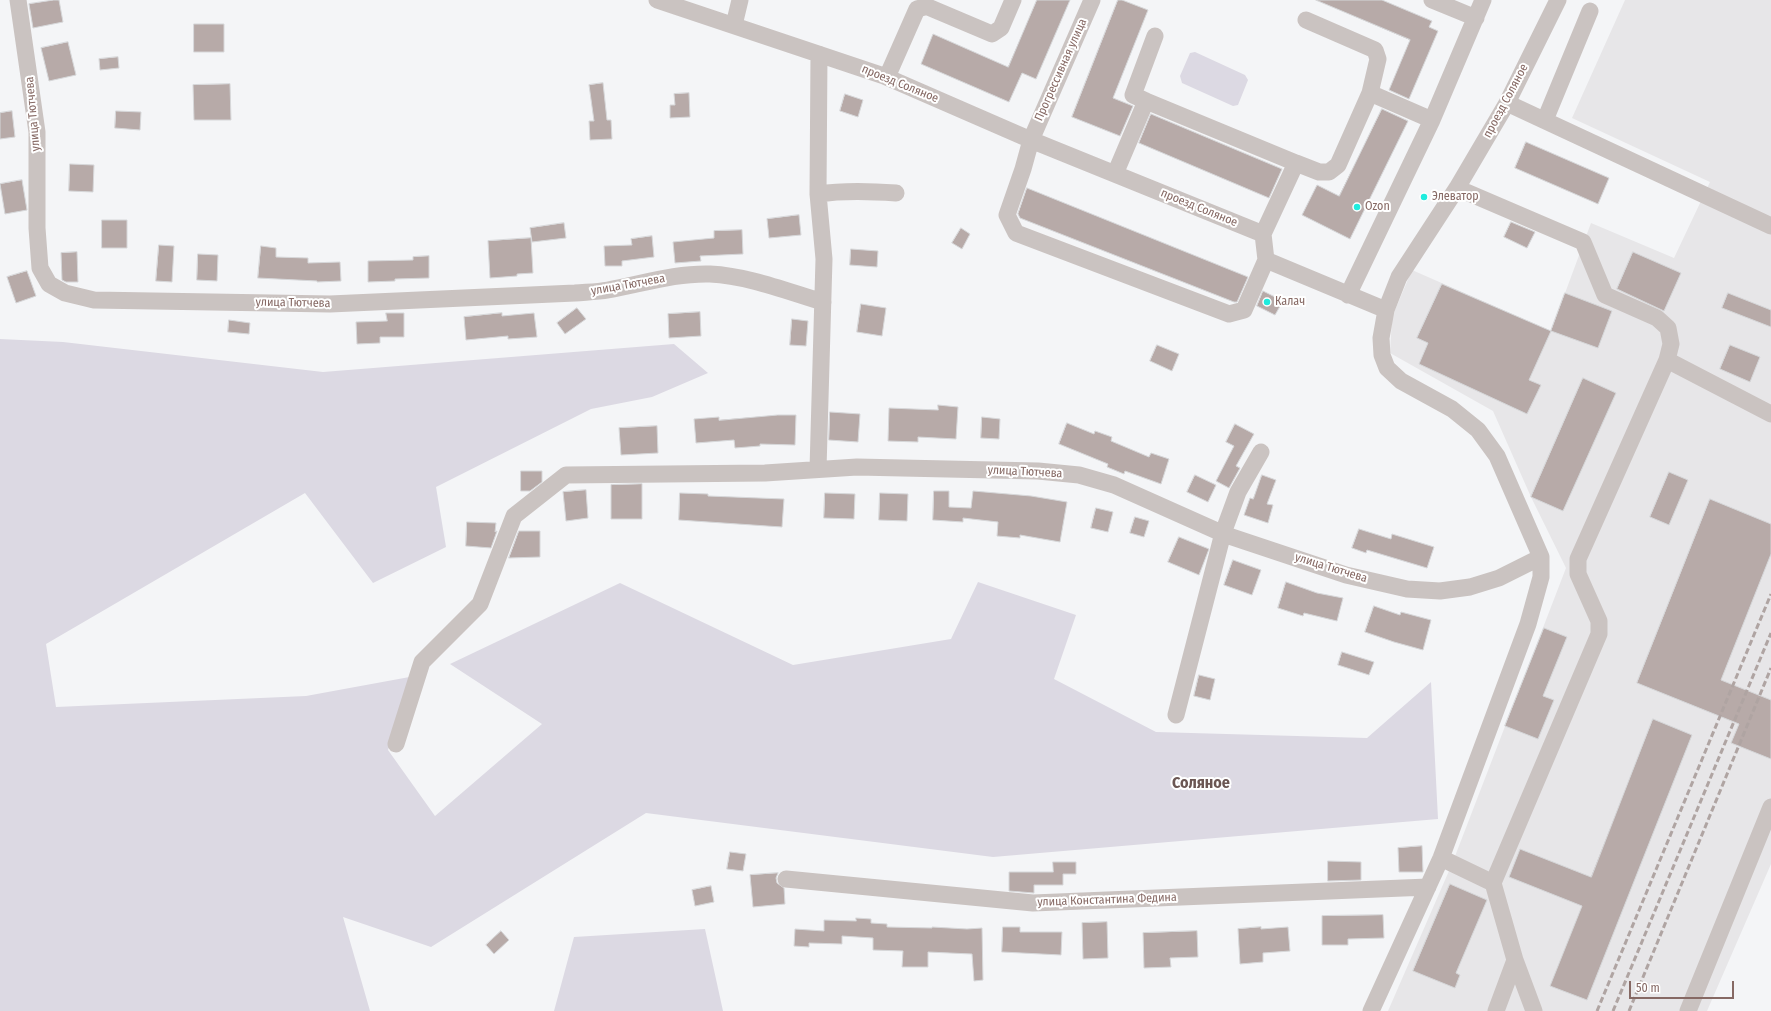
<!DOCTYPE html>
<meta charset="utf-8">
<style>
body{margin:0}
#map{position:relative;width:1771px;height:1011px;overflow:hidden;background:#f4f5f7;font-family:"Fira Sans Condensed",sans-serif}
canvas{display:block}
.scale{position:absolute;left:1629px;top:981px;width:105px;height:18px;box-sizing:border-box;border:2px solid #866964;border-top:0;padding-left:5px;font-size:12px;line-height:14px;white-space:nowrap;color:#866964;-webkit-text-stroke:3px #fff;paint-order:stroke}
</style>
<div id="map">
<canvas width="1771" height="1011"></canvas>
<div class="scale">50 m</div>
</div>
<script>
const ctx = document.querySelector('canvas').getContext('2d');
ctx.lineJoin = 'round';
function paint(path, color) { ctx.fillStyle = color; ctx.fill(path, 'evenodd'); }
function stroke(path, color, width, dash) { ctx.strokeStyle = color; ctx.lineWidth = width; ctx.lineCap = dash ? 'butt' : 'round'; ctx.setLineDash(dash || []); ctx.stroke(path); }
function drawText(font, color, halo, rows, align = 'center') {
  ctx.font = font + ' "Fira Sans Condensed",sans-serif'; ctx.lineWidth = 4; ctx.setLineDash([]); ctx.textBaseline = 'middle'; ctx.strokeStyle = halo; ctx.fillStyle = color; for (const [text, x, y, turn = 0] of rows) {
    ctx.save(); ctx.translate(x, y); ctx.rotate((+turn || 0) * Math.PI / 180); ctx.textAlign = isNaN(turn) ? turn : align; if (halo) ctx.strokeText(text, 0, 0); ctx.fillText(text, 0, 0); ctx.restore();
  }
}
paint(new Path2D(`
 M 1625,0 L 1771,0 L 1771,864 L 1707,1011 L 1388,1011 L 1452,864 L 1566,568 L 1531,497 L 1493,411 L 1390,353 L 1392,317 L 1412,270 L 1551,331 L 1591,223 L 1674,258 L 1710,182 L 1572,118 Z`), '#e7e6e8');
paint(new Path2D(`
 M 1195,52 L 1245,75 L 1248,80 L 1238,105 L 1233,106 L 1182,83 L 1180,76 L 1190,53 Z
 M 0,339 L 63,342 L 323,372 L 674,344 L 708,373 L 652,397 L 591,409 L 436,487 L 446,547 L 373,583 L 305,493 L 46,644 L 56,707 L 306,696 L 415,676 L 388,750 L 435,816 L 542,724 L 450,664 L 620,583 L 793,665 L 951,639 L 978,582 L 1076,615 L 1054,679 L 1156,732 L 1367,738 L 1431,682 L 1438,819 L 993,857 L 646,813 L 431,947 L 343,917 L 370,1011 L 0,1011 Z
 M 705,929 L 723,1011 L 554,1011 L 574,937 Z`), '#dcd9e3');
const building = new Path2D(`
 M 54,0 L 59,0 L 63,22 L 33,28 L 29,4 Z
 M 1037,0 L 1070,0 L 1036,79 L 1022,73 L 1009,102 L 921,64 L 933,34 L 1008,67 Z
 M 1118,0 L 1122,0 L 1148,10 L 1113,98 L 1133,106 L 1120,136 L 1072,117 Z
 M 1316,0 L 1382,0 L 1432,21 L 1429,27 L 1438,31 L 1409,99 L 1389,90 L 1410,40 Z
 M 194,24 L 224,24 L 224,52 L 194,52 Z
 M 68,42 L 76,75 L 49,81 L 41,48 Z
 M 118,57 L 119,68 L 100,70 L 99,59 Z
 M 603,83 L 607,120 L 611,120 L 612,139 L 590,140 L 589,121 L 594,121 L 589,85 Z
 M 230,84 L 231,120 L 194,120 L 193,85 Z
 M 689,93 L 690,117 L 670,118 L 670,105 L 675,105 L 674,94 Z
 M 845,94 L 863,100 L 858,117 L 840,111 Z
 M 1382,109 L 1408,121 L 1350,239 L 1302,215 L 1317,185 L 1339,196 Z
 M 12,111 L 15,137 L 0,139 L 0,113 Z
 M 116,111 L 141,112 L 140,130 L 115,128 Z
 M 1151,114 L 1282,169 L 1269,198 L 1139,143 Z
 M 1526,142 L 1609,178 L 1598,204 L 1515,168 Z
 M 70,164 L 94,165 L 93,192 L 69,191 Z
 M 22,180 L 27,210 L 5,214 L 0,184 Z
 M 1027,188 L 1248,277 L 1237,302 L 1234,302 L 1020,218 L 1018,214 Z
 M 799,215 L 801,235 L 769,238 L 767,219 Z
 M 102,220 L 127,220 L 127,248 L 102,248 Z
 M 1511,222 L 1535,232 L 1527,248 L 1504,237 Z
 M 564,223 L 566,238 L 532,242 L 530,228 Z
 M 961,228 L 970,234 L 962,249 L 952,243 Z
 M 742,230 L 743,254 L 700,256 L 701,261 L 675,263 L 673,242 L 714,238 L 714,231 Z
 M 652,236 L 654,257 L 622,261 L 622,266 L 605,266 L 604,246 L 632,245 L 631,239 Z
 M 531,238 L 533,273 L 517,274 L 517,276 L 490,278 L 488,241 Z
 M 159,245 L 174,246 L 172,282 L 156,281 Z
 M 261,246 L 276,248 L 276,257 L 308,258 L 308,263 L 340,262 L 341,281 L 317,282 L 317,281 L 258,278 Z
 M 851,249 L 878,251 L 877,267 L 850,265 Z
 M 77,252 L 78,282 L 66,282 L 62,280 L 61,253 Z
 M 1633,252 L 1681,273 L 1664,311 L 1617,289 Z
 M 198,254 L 218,255 L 217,281 L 197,280 Z
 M 429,256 L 429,278 L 395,279 L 395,281 L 368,282 L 368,261 L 413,260 L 413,257 Z
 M 27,271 L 36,296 L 16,303 L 7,277 Z
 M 1442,284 L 1551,331 L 1529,380 L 1541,385 L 1527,414 L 1419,364 L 1428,343 L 1417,338 Z
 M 1263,291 L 1283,301 L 1275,315 L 1257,306 Z
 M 1565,293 L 1612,311 L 1598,348 L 1551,331 Z
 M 1728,293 L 1771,310 L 1771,327 L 1722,308 Z
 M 861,304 L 886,308 L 882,336 L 857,332 Z
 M 577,308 L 586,319 L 565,334 L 557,323 Z
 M 700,312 L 701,336 L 669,338 L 668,314 Z
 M 386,313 L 404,313 L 404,337 L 380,337 L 380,343 L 357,344 L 356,322 L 387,321 Z
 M 502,313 L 502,316 L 534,313 L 537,337 L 508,339 L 508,336 L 466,340 L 464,317 Z
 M 792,319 L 808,321 L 806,346 L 790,345 Z
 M 229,320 L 250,323 L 249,334 L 228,332 Z
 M 1157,345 L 1179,354 L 1172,371 L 1150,361 Z
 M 1730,345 L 1760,357 L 1750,382 L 1720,369 Z
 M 1583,378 L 1616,393 L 1563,511 L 1531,497 Z
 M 938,405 L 958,407 L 956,439 L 918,437 L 918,442 L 888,441 L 889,408 L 938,410 Z
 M 830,412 L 860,414 L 858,442 L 829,440 Z
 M 778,415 L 796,415 L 795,445 L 760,444 L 760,446 L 735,448 L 734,440 L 696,443 L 694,419 L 719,417 L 719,420 Z
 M 982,417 L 1000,419 L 999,439 L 981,438 Z
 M 1067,423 L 1094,434 L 1095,431 L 1112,437 L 1111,441 L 1149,457 L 1151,453 L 1169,459 L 1161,484 L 1125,471 L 1124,474 L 1107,467 L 1108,464 L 1059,444 Z
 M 1235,424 L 1254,434 L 1236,466 L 1240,468 L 1229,488 L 1216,481 L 1234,446 L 1226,442 Z
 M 657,426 L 658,453 L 621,455 L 619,428 Z
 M 521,471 L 542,471 L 542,482 L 530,491 L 521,491 Z
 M 1669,472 L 1688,480 L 1669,525 L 1650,517 Z
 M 1195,475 L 1216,485 L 1208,502 L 1187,492 Z
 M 1262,475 L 1276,480 L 1267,504 L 1273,505 L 1268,523 L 1244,515 L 1250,498 L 1253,499 Z
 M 642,484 L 642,519 L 611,519 L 611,485 Z
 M 586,490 L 588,518 L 566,521 L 563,492 Z
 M 934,491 L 949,491 L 949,507 L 971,508 L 973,491 L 1031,496 L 1067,502 L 1060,542 L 1020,535 L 1020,538 L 997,536 L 998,522 L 963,518 L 963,522 L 933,520 Z
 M 680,493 L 708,494 L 708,496 L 784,499 L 782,527 L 679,520 Z
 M 825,493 L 855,494 L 854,519 L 824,518 Z
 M 880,493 L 908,494 L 907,521 L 879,520 Z
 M 1710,499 L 1771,524 L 1771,554 L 1721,680 L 1771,700 L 1771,759 L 1731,743 L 1739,724 L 1637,683 Z
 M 1096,508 L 1113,512 L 1108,532 L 1091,528 Z
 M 1135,517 L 1149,521 L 1144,537 L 1130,533 Z
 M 467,522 L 496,523 L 495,532 L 497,531 L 491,548 L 466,546 Z
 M 1359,529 L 1391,539 L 1392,534 L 1434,547 L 1427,568 L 1367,550 L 1366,553 L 1352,548 Z
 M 519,531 L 540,531 L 540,557 L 509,558 Z
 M 1179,537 L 1209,549 L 1199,575 L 1168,562 Z
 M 1233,560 L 1261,570 L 1252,595 L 1224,585 Z
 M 1286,582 L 1317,593 L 1343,598 L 1337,621 L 1304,613 L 1303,616 L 1278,608 Z
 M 1374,606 L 1400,615 L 1401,612 L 1431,620 L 1423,650 L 1394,642 L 1365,632 Z
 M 1544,628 L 1567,637 L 1543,696 L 1554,700 L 1538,739 L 1505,726 Z
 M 1342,652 L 1374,662 L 1369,675 L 1338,665 Z
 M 1199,675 L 1215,679 L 1210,700 L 1194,696 Z
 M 1653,719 L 1692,735 L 1587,1000 L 1550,986 L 1582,906 L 1509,877 L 1520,849 L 1591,877 Z
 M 1422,846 L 1423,872 L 1399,872 L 1398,848 Z
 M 730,852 L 746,854 L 743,871 L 727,869 Z
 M 1328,861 L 1361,862 L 1361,880 L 1328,881 Z
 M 1053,862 L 1076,862 L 1076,874 L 1063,874 L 1063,885 L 1034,885 L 1034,893 L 1009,891 L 1009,872 L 1053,872 Z
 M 778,873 L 776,878 L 777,883 L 784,888 L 785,904 L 753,907 L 750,875 Z
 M 1450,884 L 1487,900 L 1456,973 L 1460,975 L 1455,988 L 1413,971 Z
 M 711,886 L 714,902 L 695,906 L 692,890 Z
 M 1383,915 L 1384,938 L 1348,939 L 1348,945 L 1322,945 L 1322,916 Z
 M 856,918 L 871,919 L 871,923 L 887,924 L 887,927 L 932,928 L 932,927 L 967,929 L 982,928 L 983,980 L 974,981 L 972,954 L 928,952 L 928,967 L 902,967 L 903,951 L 873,950 L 873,938 L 842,936 L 842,944 L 809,943 L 809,947 L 794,946 L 795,929 L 824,931 L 824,920 L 856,921 Z
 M 1107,922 L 1108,958 L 1083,959 L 1082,923 Z
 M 1003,927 L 1020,927 L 1020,932 L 1062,932 L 1061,955 L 1002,952 Z
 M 1261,927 L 1261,929 L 1288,927 L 1290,951 L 1263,953 L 1263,962 L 1240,964 L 1238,929 Z
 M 501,931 L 509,940 L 494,954 L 486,945 Z
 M 1197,931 L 1198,957 L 1170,958 L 1171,967 L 1144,968 L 1143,933 Z`);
paint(building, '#b7aaa8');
stroke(building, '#d6d7d9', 1);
stroke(new Path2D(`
 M 18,0 L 37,132 L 37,228 L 40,268 L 49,284 L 65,293 L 94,300 L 330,304 L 575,293 C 586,292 597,292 608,290 C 642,284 675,273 710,274 C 749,276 786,291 823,302
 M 657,0 L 884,76 L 1031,140 L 1263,234 L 1266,260 L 1386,310
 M 1092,0 L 1031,140 L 1023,169 L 1007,215 L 1016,233 L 1229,314 L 1244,310 L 1266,260
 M 1432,0 L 1476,18
 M 734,25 L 740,0
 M 887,77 L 917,9 L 924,7 L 928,7 L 992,34 L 1001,28 L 1013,0
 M 1370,93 L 1432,120
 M 1146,101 L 1296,163 L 1263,234
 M 1507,103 L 1771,226
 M 1545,120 L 1590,11
 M 1296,163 L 1319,172 L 1329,172 L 1338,165 L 1370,93 L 1378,59 L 1375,50 L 1306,20
 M 1115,174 L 1146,101 L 1133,95 L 1155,36
 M 1457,188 L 1583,242 L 1605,295 L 1657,318 L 1668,328 L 1671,344 L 1667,360 L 1578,559 L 1578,574 L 1599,621 L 1599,634 L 1493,883
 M 818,194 C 845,190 869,191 896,193
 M 1348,295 L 1432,120 L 1483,0
 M 1667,360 L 1771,414
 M 818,469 L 824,259 L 818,194 L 819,54
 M 1176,715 L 1223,533 L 1238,492 L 1261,452
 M 396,744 L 422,662 L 480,604 L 514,516 L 566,475 L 765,473 L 857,467 L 1038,471 L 1079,475 L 1114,485 L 1226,535 L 1346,575 L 1407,589 L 1440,591 L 1470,587 L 1499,578 L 1541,557
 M 1441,858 L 1493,883 L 1515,960 L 1534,1011
 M 786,879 L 1033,903 L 1428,887
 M 1371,1011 L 1441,858 L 1528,624 L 1541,577 L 1541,557 L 1497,456 L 1478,430 L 1452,409 L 1401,381 L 1387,368 L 1382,355 L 1381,338 L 1386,310 L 1399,277 L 1457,188 L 1507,103 L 1558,0
 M 1496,1011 L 1515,960
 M 1688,1011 L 1771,807`), '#cac3c1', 17);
stroke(new Path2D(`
 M 1597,1011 L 1771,594
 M 1613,1011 L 1771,633
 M 1629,1011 L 1771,668`), '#afa4a2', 3, [6, 3]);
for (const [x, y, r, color] of [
 [1424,197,4,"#1fecde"],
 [1357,207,4,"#1fecde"],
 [1267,302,4,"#1fecde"]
]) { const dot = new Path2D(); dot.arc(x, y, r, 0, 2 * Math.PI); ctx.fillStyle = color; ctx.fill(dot); stroke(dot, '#fff', 1.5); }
drawText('12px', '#866964', '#fff', [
 ["Прогрессивная улица",1061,70,-66],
 ["проезд Соляное",900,84,22],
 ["проезд Соляное",1506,101,-62],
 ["улица Тютчева",33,114,-95],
 ["проезд Соляное",1199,208,22],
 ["улица Тютчева",628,285,-10],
 ["улица Тютчева",293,303,1],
 ["улица Тютчева",1025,472,3],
 ["улица Тютчева",1331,568,17],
 ["улица Константина Федина",1107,900,-2]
]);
drawText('12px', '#866964', '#fff', [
 ["Элеватор",1432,197],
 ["Ozon",1365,207],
 ["Калач",1275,302]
], 'left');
drawText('bold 16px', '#6b5653', '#fff', [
 ["Соляное",1201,784]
]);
</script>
